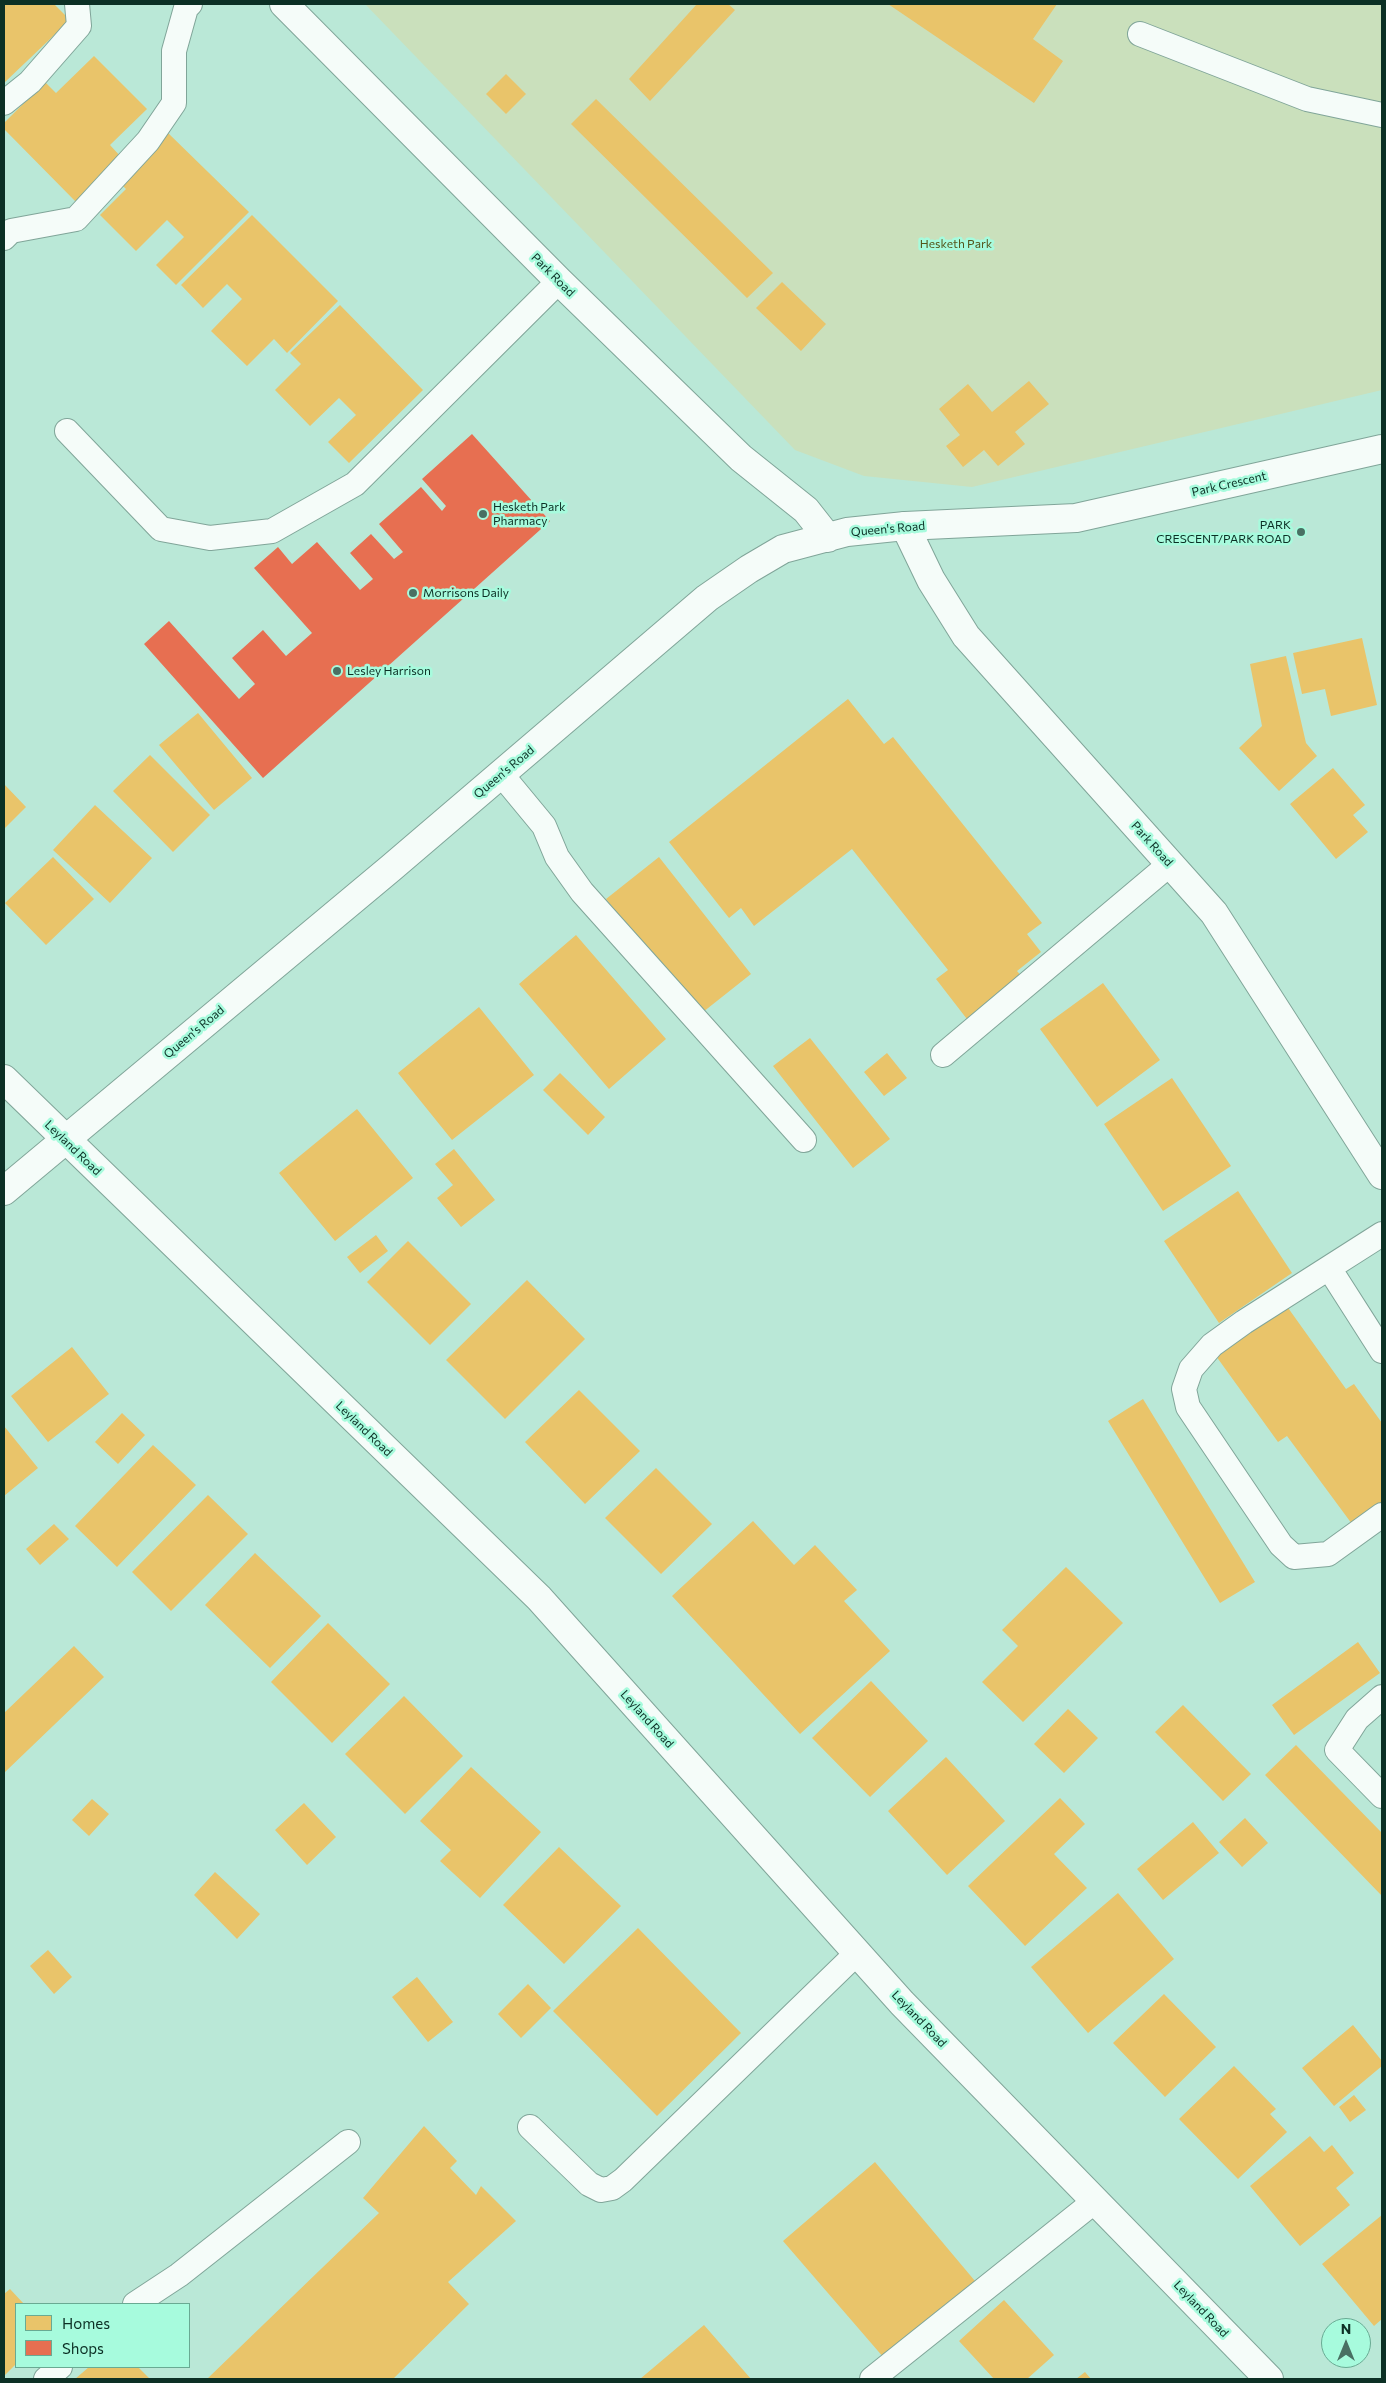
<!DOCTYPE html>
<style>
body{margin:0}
#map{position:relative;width:1386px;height:2383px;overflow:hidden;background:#bae8d7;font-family:Commissioner,sans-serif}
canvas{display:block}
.frame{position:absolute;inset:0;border:5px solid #0c3025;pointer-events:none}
.legend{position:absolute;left:15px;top:2303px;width:175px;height:65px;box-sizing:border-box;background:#a7fbdd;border:1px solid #69aa93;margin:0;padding:6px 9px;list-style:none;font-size:15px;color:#0c3025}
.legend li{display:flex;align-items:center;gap:10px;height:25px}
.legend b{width:25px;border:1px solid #69aa93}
.north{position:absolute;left:1321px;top:2318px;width:50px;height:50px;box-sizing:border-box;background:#a7fbdd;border:1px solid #69aa93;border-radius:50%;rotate:0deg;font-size:14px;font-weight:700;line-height:20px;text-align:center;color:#0c3025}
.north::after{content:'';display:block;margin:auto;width:18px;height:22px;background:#497063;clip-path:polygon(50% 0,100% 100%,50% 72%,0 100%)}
</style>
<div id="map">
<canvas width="1386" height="2383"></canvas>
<div class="frame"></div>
<ul class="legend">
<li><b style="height:14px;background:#e9c46a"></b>Homes</li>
<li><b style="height:14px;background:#e76f51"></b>Shops</li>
</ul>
<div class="north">N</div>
</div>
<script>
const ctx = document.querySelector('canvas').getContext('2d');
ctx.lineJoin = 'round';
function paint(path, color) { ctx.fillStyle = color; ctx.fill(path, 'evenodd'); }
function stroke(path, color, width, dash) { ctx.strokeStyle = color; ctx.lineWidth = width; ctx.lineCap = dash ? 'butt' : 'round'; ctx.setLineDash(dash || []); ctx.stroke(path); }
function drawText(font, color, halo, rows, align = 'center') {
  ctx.font = font + ' Commissioner,sans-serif'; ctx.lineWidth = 5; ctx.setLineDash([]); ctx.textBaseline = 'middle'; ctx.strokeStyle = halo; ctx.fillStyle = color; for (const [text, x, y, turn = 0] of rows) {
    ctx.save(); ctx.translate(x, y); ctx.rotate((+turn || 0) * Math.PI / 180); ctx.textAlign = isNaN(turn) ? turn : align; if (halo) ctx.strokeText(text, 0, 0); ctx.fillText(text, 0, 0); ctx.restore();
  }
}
paint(new Path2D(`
 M 365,4 L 1382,4 L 1382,390 L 972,487 L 864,476 L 795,450 Z`), '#cae0bc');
paint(new Path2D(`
 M 4,4 L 54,4 L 70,20 L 4,83 Z
 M 697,4 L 728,4 L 735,10 L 650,101 L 629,79 Z
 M 888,4 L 1057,4 L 1033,39 L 1063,61 L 1034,103 Z
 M 94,56 L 147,109 L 110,145 L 121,157 L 76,202 L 4,129 L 4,123 L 45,82 L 56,93 Z
 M 506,74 L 526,94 L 506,114 L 486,94 Z
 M 596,99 L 773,273 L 747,298 L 571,124 Z
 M 166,131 L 249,212 L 176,285 L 156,265 L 184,237 L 167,220 L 136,251 L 100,215 L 126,189 L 117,180 Z
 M 252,215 L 338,301 L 287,353 L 274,339 L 247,366 L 211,331 L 242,299 L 227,284 L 203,308 L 181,285 Z
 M 782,282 L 826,324 L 801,351 L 756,308 Z
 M 340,305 L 423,390 L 349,463 L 328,442 L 356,415 L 339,398 L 310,426 L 275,390 L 301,364 L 290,353 Z
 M 1029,381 L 1049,404 L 1015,432 L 1025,444 L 998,466 L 984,450 L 963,467 L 946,446 L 960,435 L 939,409 L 968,384 L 992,412 Z
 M 1362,638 L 1377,705 L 1331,716 L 1325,689 L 1302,694 L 1293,653 Z
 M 1286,656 L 1306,743 L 1317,756 L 1279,791 L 1239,748 L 1262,726 L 1250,664 Z
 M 848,699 L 884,744 L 893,737 L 1042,923 L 1027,934 L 1041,952 L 1017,971 L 1025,980 L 970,1023 L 936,979 L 948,970 L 852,849 L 754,926 L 741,908 L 729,918 L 669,842 Z
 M 198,713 L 252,778 L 214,810 L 159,745 Z
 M 150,755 L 210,815 L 173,852 L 113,791 Z
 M 1333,768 L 1365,805 L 1353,815 L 1368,832 L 1336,859 L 1290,804 Z
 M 4,784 L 26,807 L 4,829 Z
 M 95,805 L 152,858 L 110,903 L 53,850 Z
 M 53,857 L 94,899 L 46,945 L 5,903 Z
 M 659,857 L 751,974 L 698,1016 L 606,899 Z
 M 576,935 L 666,1039 L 609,1089 L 519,984 Z
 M 1103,983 L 1160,1060 L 1097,1107 L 1040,1029 Z
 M 479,1007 L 534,1075 L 452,1140 L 398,1073 Z
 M 810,1038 L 890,1139 L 853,1168 L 773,1066 Z
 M 887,1053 L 907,1078 L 884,1096 L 864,1072 Z
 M 560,1073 L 605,1117 L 588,1135 L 543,1090 Z
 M 1172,1078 L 1231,1166 L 1163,1211 L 1104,1124 Z
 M 357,1109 L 413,1178 L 335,1241 L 279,1173 Z
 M 454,1149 L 495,1200 L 461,1227 L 437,1198 L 453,1185 L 435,1164 Z
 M 1238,1191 L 1292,1273 L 1219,1323 L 1164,1241 Z
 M 376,1235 L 388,1251 L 360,1273 L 347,1257 Z
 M 408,1241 L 471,1304 L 430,1345 L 367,1282 Z
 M 527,1280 L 585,1339 L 505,1419 L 446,1360 Z
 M 1286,1305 L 1346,1389 L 1354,1384 L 1382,1423 L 1382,1502 L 1352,1524 L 1287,1436 L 1278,1442 L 1216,1356 Z
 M 72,1347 L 109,1394 L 48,1442 L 11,1396 Z
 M 579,1390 L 640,1451 L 585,1504 L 525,1442 Z
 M 1143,1399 L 1255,1582 L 1220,1603 L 1108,1421 Z
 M 122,1413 L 145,1435 L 118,1464 L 95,1442 Z
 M 4,1426 L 38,1468 L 4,1496 Z
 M 153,1445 L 196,1485 L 117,1567 L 75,1526 Z
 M 656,1468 L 712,1524 L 661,1574 L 605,1518 Z
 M 208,1495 L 248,1534 L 171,1611 L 132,1572 Z
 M 753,1521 L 794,1565 L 815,1545 L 857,1590 L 844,1601 L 890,1651 L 800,1734 L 672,1596 Z
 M 54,1524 L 69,1539 L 40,1565 L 26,1549 Z
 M 255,1553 L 321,1616 L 270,1668 L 205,1605 Z
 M 1066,1567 L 1123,1623 L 1023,1722 L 982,1682 L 1018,1646 L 1002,1630 Z
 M 328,1623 L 390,1684 L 332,1743 L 271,1682 Z
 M 1358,1642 L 1380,1673 L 1294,1735 L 1272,1705 Z
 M 74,1646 L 104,1677 L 4,1773 L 4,1713 Z
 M 871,1681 L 928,1741 L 870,1797 L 812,1738 Z
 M 404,1696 L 463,1756 L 405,1814 L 345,1754 Z
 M 1183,1705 L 1251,1774 L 1223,1801 L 1155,1732 Z
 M 1068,1709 L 1098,1738 L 1064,1773 L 1034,1744 Z
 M 1296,1745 L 1382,1833 L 1382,1896 L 1265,1775 Z
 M 946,1757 L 1005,1821 L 947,1875 L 888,1811 Z
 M 471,1767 L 541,1832 L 480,1898 L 440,1861 L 451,1850 L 420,1821 Z
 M 1060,1798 L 1085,1824 L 1054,1854 L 1087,1888 L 1025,1946 L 968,1886 Z
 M 92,1799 L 109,1814 L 89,1836 L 72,1820 Z
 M 304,1803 L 336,1837 L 307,1865 L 275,1830 Z
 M 1245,1818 L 1268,1843 L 1242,1867 L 1219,1842 Z
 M 1193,1822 L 1219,1853 L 1163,1900 L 1137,1869 Z
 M 559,1847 L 621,1906 L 564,1964 L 503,1905 Z
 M 215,1872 L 260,1914 L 237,1939 L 194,1895 Z
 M 1118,1893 L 1174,1959 L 1088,2033 L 1031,1967 Z
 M 638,1928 L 741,2033 L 657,2116 L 553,2011 Z
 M 48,1950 L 72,1977 L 54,1994 L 30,1966 Z
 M 417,1977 L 453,2022 L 428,2042 L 392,1997 Z
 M 528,1984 L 551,2008 L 521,2038 L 498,2014 Z
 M 1164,1994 L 1216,2047 L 1165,2097 L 1113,2043 Z
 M 1353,2025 L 1382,2061 L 1382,2066 L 1334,2106 L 1302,2068 Z
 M 1234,2066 L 1276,2109 L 1270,2114 L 1287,2132 L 1238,2179 L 1179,2119 Z
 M 1354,2095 L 1366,2110 L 1350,2122 L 1339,2107 Z
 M 424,2126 L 457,2161 L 450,2168 L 476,2195 L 481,2186 L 516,2221 L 448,2282 L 469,2304 L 393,2379 L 207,2379 L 379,2213 L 363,2198 Z
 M 1310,2136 L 1324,2152 L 1332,2145 L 1354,2173 L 1336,2188 L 1350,2205 L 1300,2246 L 1250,2186 Z
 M 875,2162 L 975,2281 L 884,2358 L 783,2241 Z
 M 1382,2215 L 1382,2319 L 1374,2326 L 1322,2264 Z
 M 10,2289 L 24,2304 L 16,2304 L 16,2364 L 4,2376 L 4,2294 Z
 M 1004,2300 L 1054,2355 L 1027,2379 L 994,2379 L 959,2341 Z
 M 704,2325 L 751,2379 L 640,2379 Z
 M 89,2367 L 138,2367 L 150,2379 L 75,2379 Z
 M 1085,2372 L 1091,2379 L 1076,2379 Z`), '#e9c46a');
paint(new Path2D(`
 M 472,434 L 550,521 L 263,778 L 144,644 L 169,621 L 239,699 L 255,684 L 232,658 L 263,630 L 286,656 L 312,633 L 254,568 L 278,547 L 292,564 L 317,542 L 360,590 L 373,579 L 350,553 L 371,534 L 394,559 L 403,552 L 379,524 L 421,487 L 442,511 L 446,506 L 422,479 Z`), '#e76f51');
const lane = new Path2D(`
 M 1140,34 L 1307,99 L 1382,115
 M 4,103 L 30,82 L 79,26 L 77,4
 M 4,238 L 11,231 L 76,219 L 148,141 L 174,103 L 174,51 L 186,8 L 190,4
 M 67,431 L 161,529 L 210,538 L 272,531 L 355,484 L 559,281
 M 501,774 L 544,826 L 557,857 L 582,892 L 804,1140
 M 943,1055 L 1170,864
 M 1382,1234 L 1244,1322 L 1212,1345 L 1191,1369 L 1184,1389 L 1188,1407 L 1281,1545 L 1294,1557 L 1328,1554 L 1382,1515
 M 1329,1268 L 1382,1351
 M 1382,1697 L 1357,1719 L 1337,1750 L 1382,1796
 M 530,2127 L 589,2184 L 601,2190 L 612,2188 L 623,2180 L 857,1953
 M 135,2304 L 179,2275 L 348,2142
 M 46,2379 L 60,2367
 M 872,2379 L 1095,2201`);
const street = new Path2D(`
 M 905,526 L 931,580 L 966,636 L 1214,913 L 1382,1175`);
const secondary = new Path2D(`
 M 284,4 L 559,281 L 741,458 L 806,510 L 828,538
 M 4,1079 L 539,1598 L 902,2003 L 1269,2379
 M 4,1191 L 391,868 L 707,598 L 749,569 L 783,549 L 847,532 L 905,526 L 1076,518 L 1382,449`);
stroke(lane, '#80a599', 26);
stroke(street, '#80a599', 30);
stroke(secondary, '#80a599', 30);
stroke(lane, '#f5fcf9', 24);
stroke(street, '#f5fcf9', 28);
stroke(secondary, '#f5fcf9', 28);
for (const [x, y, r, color] of [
 [483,514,5,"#497063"],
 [1301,532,5,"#497063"],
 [413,593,5,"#497063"],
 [337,671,5,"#497063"]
]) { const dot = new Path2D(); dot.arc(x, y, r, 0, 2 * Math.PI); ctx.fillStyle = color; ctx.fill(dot); stroke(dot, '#a7fbdd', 2); }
drawText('12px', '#55551b', '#a7fbdd', [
 ["Hesketh Park",956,244]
]);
drawText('12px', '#0c3025', '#a7fbdd', [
 ["Park Road",553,275,45],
 ["Park Crescent",1229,484,-13],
 ["Queen's Road",888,529,-5],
 ["Queen's Road",504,772,-40],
 ["Park Road",1152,844,48],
 ["Queen's Road",194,1032,-40],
 ["Leyland Road",73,1148,44],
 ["Leyland Road",364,1429,44],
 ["Leyland Road",647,1719,48],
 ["Leyland Road",919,2019,46],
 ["Leyland Road",1201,2309,46]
]);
drawText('12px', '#0c3025', '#a7fbdd', [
 ["Hesketh Park",493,507],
 ["Pharmacy",493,521],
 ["PARK",1291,525,"right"],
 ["CRESCENT/PARK ROAD",1291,539,"right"],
 ["Morrisons Daily",423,593],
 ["Lesley Harrison",347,671]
], 'left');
</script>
